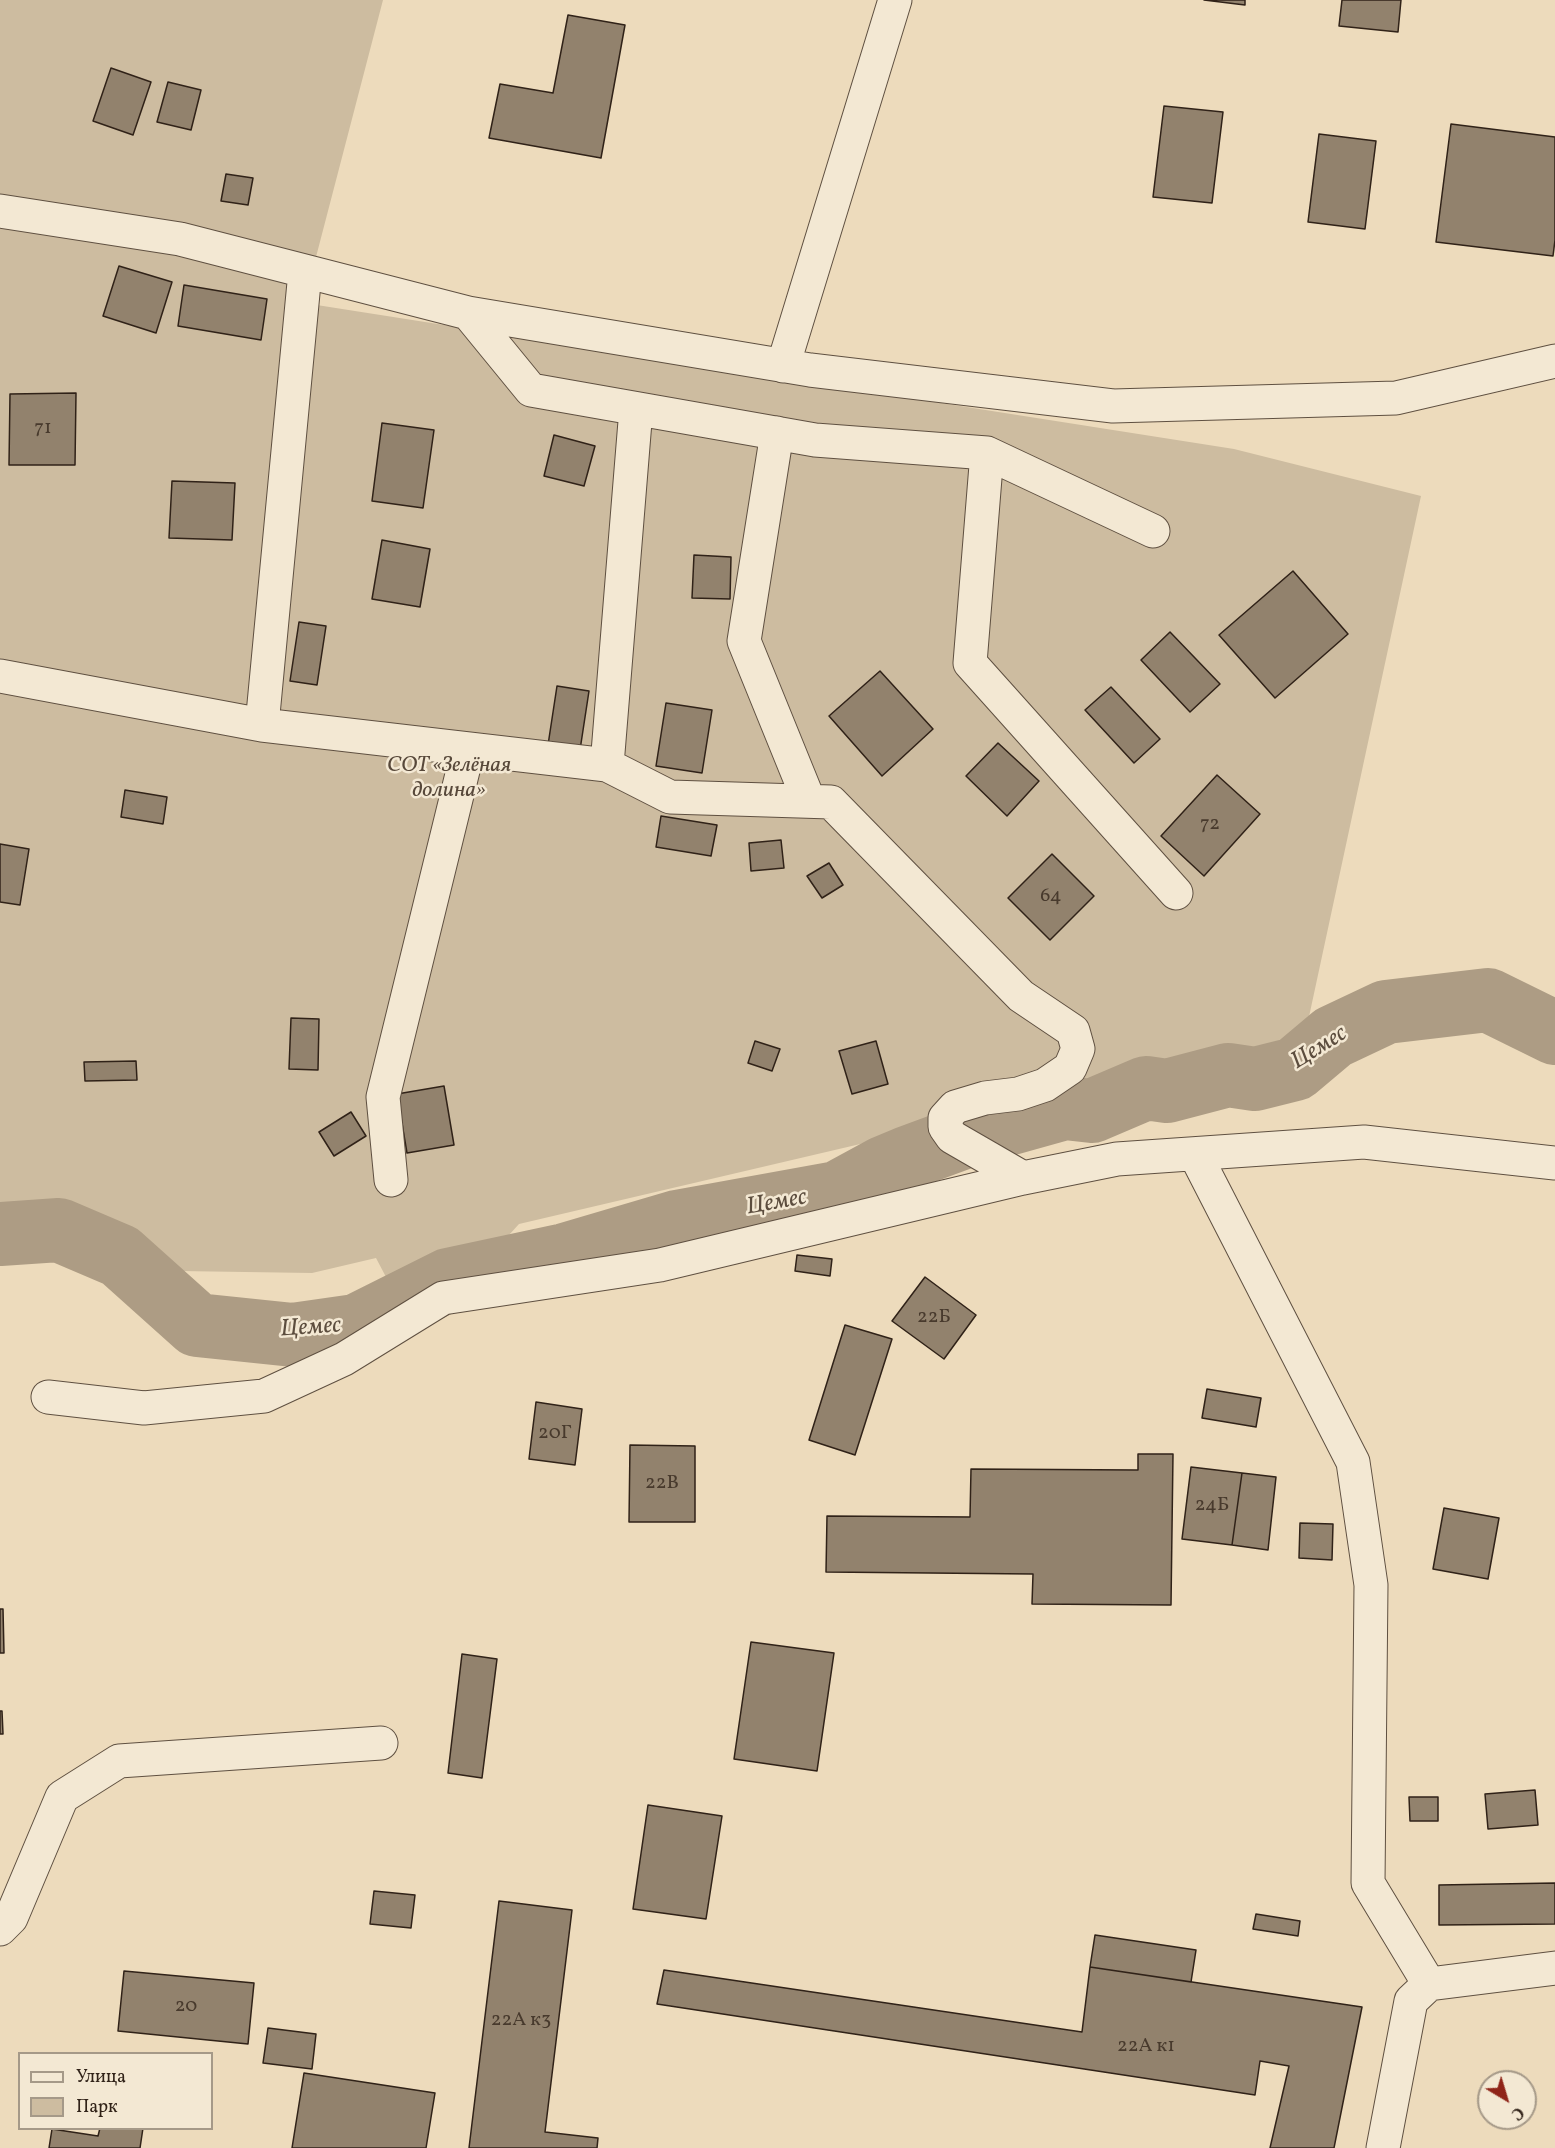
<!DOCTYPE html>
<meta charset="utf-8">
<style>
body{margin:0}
#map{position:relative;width:1555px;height:2148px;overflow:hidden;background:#eddbbc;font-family:Vollkorn,serif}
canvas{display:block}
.legend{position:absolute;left:18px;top:2052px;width:195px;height:78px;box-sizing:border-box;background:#f3e8d3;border:2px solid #a59988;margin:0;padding:8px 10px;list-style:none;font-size:18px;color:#302218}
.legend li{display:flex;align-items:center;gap:12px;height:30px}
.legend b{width:30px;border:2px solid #a59988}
.north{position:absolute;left:1477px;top:2070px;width:60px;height:60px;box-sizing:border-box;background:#f3e8d3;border:2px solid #a59988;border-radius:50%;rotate:142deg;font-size:16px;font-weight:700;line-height:24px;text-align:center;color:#302218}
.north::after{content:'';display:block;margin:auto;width:21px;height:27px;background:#8f2418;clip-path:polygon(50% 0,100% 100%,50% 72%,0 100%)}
</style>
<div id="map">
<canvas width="1555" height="2148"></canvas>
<ul class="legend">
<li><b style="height:8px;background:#f3e8d3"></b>Улица</li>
<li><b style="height:16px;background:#cdbca0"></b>Парк</li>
</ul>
<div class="north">С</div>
</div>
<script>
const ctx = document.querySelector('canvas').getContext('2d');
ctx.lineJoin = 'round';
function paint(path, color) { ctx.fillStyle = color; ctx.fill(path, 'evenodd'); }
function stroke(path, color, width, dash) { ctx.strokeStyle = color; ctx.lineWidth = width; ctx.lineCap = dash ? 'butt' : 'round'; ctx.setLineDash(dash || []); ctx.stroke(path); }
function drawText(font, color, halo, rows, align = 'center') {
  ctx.font = font + ' Vollkorn,serif'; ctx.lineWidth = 5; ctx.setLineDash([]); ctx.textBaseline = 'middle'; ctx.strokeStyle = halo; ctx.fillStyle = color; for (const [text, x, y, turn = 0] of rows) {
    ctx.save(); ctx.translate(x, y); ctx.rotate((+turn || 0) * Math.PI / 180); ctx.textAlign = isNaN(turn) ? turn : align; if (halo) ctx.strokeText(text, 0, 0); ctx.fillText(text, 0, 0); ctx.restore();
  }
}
paint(new Path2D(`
 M 0,0 L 383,0 L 304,303 L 1234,449 L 1421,496 L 1304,1040 L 519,1224 L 499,1246 L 386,1277 L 376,1258 L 312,1273 L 179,1271 L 56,1210 L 0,1214 Z`), '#cdbca0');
stroke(new Path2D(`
 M 0,1234 L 59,1230 L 120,1256 L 197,1325 L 293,1335 L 356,1326 L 448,1280 L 565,1255 L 677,1222 L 837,1193 L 883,1168 L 907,1158 L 972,1134 L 1065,1108 L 1092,1111 L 1146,1088 L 1167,1091 L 1228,1075 L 1255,1079 L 1295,1069 L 1333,1037 L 1386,1012 L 1488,1000 L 1555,1033`), '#ad9c84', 64);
const building = new Path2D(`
 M 1204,0 L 1245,0 L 1245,5 Z
 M 1342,0 L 1401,0 L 1398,32 L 1339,26 Z
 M 568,15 L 625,25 L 601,158 L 489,138 L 500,84 L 553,93 Z
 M 111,68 L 151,82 L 133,135 L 93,121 Z
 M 168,82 L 201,90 L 191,130 L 157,122 Z
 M 1164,106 L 1223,112 L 1212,203 L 1153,197 Z
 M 1451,124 L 1555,137 L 1555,240 L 1553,256 L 1436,242 Z
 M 1319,134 L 1376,141 L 1365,229 L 1308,222 Z
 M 226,174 L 253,178 L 248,205 L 221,201 Z
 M 119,266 L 172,282 L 156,333 L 103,316 Z
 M 184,285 L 267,299 L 261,340 L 178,326 Z
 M 76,393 L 75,465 L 9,465 L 10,394 Z
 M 382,423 L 434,430 L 423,508 L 372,501 Z
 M 554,435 L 595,446 L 584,486 L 544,476 Z
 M 172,481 L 235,483 L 232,540 L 169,538 Z
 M 382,540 L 430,549 L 420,607 L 372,599 Z
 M 694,555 L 731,557 L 730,599 L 692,598 Z
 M 1293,571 L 1348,634 L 1275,698 L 1219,635 Z
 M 299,622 L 326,626 L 317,685 L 290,681 Z
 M 1170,632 L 1220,684 L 1190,712 L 1141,660 Z
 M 880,671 L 933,729 L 882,776 L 829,716 Z
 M 557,686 L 589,691 L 580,750 L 548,745 Z
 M 1111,687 L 1160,739 L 1134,763 L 1085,710 Z
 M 666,703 L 712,710 L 702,773 L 656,766 Z
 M 998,743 L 1039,781 L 1007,816 L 966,776 Z
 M 1217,775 L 1260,814 L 1204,876 L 1161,836 Z
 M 125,790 L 167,797 L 163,824 L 121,817 Z
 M 661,816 L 717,825 L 711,856 L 656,847 Z
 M 781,840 L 784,868 L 751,871 L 749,843 Z
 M 0,844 L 29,849 L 20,905 L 0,902 Z
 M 1052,854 L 1094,896 L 1050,940 L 1008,898 Z
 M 829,863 L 843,885 L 822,898 L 807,876 Z
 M 291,1018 L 319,1019 L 318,1070 L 289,1069 Z
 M 755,1041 L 780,1049 L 772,1071 L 748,1063 Z
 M 876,1041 L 888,1084 L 852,1094 L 839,1051 Z
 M 136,1061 L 137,1080 L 85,1081 L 84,1062 Z
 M 444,1086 L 454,1145 L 407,1153 L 397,1094 Z
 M 351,1112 L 366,1136 L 334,1156 L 319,1132 Z
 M 797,1255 L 832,1259 L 830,1276 L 795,1271 Z
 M 925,1277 L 976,1315 L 944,1359 L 892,1321 Z
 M 845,1325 L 892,1339 L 855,1455 L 809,1440 Z
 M 1207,1389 L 1261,1398 L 1256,1427 L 1202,1418 Z
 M 536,1402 L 582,1409 L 575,1465 L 529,1459 Z
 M 630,1445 L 695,1446 L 695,1522 L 629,1522 Z
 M 1138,1454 L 1173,1454 L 1171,1605 L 1032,1604 L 1033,1574 L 826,1572 L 827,1516 L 970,1517 L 971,1469 L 1138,1470 Z
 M 1191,1467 L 1242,1473 L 1232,1545 L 1182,1539 Z
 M 1242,1473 L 1276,1477 L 1268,1550 L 1232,1545 Z
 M 1444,1508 L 1499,1518 L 1488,1579 L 1433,1569 Z
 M 1300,1523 L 1333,1524 L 1332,1560 L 1299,1558 Z
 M 0,1609 L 3,1609 L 4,1653 L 0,1653 Z
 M 751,1642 L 834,1653 L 817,1771 L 734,1759 Z
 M 462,1654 L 497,1659 L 482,1778 L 448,1773 Z
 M 0,1711 L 2,1711 L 3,1734 L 0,1734 Z
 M 1535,1790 L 1538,1825 L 1488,1829 L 1485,1794 Z
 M 1409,1797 L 1438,1797 L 1438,1821 L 1410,1821 Z
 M 648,1805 L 722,1816 L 706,1919 L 633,1909 Z
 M 1555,1883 L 1555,1924 L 1439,1925 L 1439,1885 Z
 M 374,1891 L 415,1895 L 411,1928 L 370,1924 Z
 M 499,1901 L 572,1910 L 545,2132 L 598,2138 L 597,2148 L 469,2148 Z
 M 1256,1914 L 1300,1921 L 1298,1936 L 1253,1929 Z
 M 1095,1935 L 1196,1950 L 1191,1982 L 1090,1967 Z
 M 1090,1967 L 1362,2007 L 1334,2148 L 1270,2148 L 1289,2066 L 1260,2061 L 1255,2095 L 657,2004 L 664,1970 L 1082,2032 Z
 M 124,1971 L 254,1983 L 248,2044 L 118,2031 Z
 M 268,2028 L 316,2034 L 312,2069 L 263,2063 Z
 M 304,2073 L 435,2093 L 426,2148 L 292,2148 Z
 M 100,2128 L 143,2128 L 140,2148 L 49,2148 L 52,2129 L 98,2136 Z`);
paint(building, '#92826d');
stroke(building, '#302218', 1.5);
const minor = new Path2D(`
 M 0,211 L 180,239 L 468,313 L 810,370 L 1113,406 L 1396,398 L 1555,361
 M 468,313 L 531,390 L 815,440 L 987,453 L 1153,531
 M 783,366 L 895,0
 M 777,433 L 744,641 L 809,801
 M 987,453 L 970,663 L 1176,893
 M 0,676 L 262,725 L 607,765 L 670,797 L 831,802 L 1021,996 L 1073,1031 L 1078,1049 L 1070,1068 L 1045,1085 L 1018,1094 L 985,1098 L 955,1107 L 945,1118 L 945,1127 L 952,1137 L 1023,1178
 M 262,725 L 305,272
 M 607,765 L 636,409
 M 1195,1154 L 1353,1462 L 1371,1585 L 1368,1883 L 1429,1984 L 1411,2001 L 1383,2148
 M 391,1180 L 383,1097 L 468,750
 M 48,1397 L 144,1408 L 264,1396 L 344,1359 L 443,1298 L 660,1265 L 1023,1178 L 1117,1159 L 1364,1142 L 1555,1163
 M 0,1929 L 11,1918 L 62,1797 L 119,1761 L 381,1743
 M 1429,1984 L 1555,1968`);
stroke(minor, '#5f5041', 35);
stroke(minor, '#f3e8d3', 33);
drawText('20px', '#483a2d', null, [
 ["71",43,429],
 ["72",1210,825],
 ["64",1051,897],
 ["22Б",934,1318],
 ["20Г",555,1434],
 ["22В",662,1484],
 ["24Б",1212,1506],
 ["20",186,2007],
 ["22А к3",521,2021],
 ["22А к1",1146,2047]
]);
drawText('italic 22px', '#57483a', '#f3e8d3', [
 ["СОТ «Зелёная",449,767],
 ["долина»",449,792]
]);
drawText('italic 24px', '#5c4d3e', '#f3e8d3', [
 ["Цемес",1320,1049,-32],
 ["Цемес",777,1204,-10],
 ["Цемес",311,1329,-4]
]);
</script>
